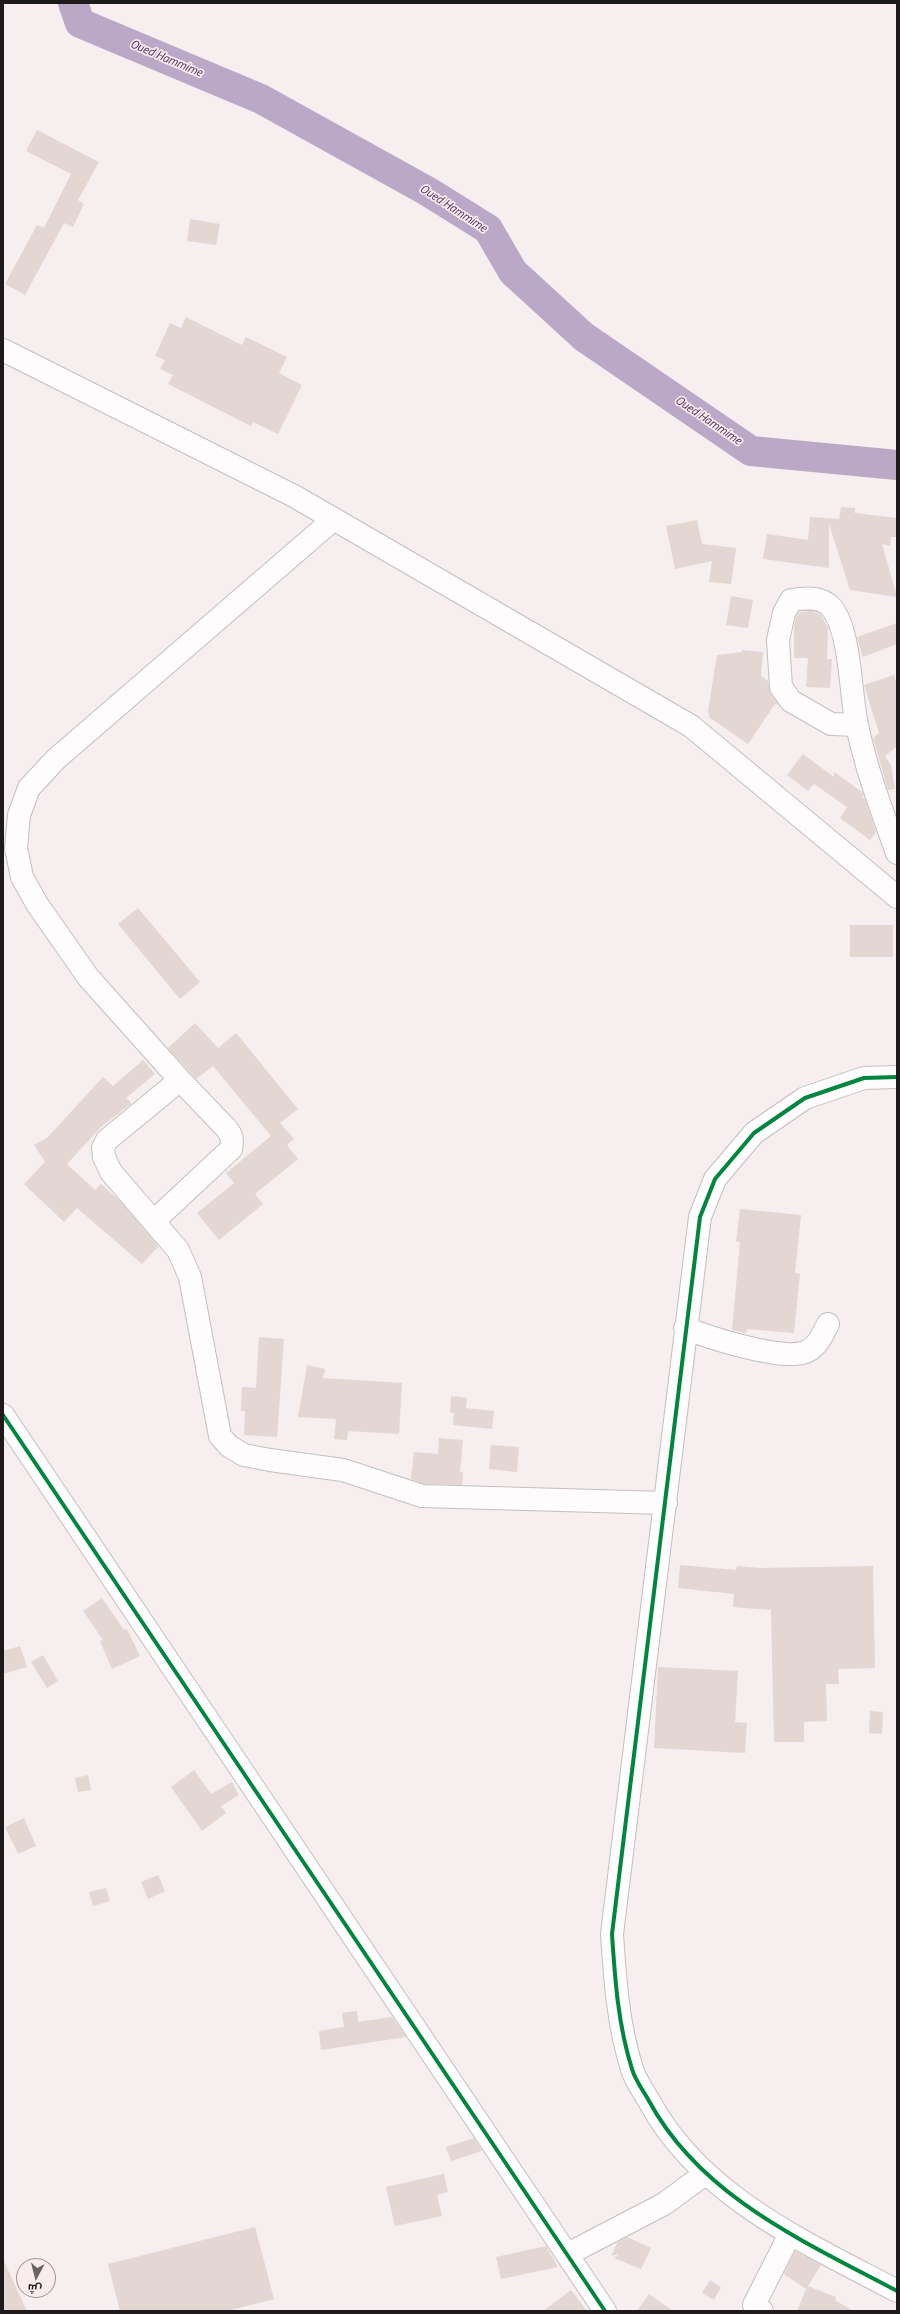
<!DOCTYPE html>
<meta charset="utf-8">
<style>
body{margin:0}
#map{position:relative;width:900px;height:2314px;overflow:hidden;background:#f6eeef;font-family:"Titillium Web",Cairo,sans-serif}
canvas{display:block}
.frame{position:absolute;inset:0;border:4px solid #1e191a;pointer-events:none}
.north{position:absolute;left:16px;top:2258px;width:40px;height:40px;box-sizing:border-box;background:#faebec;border:1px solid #a29798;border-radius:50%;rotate:187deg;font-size:11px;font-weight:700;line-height:16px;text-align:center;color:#1e191a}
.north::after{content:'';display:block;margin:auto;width:14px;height:18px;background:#6a6465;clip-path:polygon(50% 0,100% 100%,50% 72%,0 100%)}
</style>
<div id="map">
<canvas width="900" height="2314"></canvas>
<div class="frame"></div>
<div class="north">ش</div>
</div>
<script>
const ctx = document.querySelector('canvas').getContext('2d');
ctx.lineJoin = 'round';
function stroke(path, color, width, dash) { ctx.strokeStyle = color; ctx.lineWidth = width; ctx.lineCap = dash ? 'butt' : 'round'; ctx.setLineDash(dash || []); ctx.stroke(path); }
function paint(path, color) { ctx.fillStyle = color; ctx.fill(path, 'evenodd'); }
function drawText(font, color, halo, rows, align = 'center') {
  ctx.font = font + ' "Titillium Web",sans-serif'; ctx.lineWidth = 3.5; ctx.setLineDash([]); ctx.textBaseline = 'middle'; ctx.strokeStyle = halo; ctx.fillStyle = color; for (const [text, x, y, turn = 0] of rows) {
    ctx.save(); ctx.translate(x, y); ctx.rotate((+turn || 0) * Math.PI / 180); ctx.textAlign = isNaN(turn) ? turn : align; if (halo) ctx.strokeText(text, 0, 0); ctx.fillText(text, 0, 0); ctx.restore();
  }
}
stroke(new Path2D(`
 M 73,3 L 80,23 L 261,99 L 427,191 L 488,229 L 513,272 L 584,337 L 751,451 L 897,465`), '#baa8c6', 30);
paint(new Path2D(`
 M 37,130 L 99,162 L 78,200 L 84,204 L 73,227 L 64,223 L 25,295 L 5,284 L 37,225 L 44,228 L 71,174 L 26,151 Z
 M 190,219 L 220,224 L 216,245 L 187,241 Z
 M 186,317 L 242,345 L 246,337 L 287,357 L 279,373 L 302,385 L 278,434 L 253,422 L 251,426 L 168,384 L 173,375 L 160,369 L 165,360 L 155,356 L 170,323 L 181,328 Z
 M 841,507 L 855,508 L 855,513 L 897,518 L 897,537 L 891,537 L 890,546 L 882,544 L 897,597 L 850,590 L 829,524 L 829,568 L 763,559 L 767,534 L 808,540 L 810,517 L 839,519 Z
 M 697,520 L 702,544 L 736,548 L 731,584 L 709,582 L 712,561 L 675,569 L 666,526 Z
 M 731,596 L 753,600 L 748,628 L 726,625 Z
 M 811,611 L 821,615 L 828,627 L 827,659 L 832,659 L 830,688 L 806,687 L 808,658 L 794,658 L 794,627 L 796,617 L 799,612 Z
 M 897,623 L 897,644 L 863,657 L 857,637 Z
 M 742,650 L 763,652 L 761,676 L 768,681 L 771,694 L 779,705 L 775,704 L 748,744 L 710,718 L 708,711 L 717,655 L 742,652 Z
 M 894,675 L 897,685 L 897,746 L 885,756 L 891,765 L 895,789 L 888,790 L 873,738 L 879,733 L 864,685 Z
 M 803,754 L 834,777 L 834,772 L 862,792 L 864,796 L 861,796 L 865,799 L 876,832 L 870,840 L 840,818 L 847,807 L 814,784 L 808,791 L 787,775 Z
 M 138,908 L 200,982 L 180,999 L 118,924 Z
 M 850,925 L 893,925 L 893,957 L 850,957 Z
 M 195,1023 L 218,1048 L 236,1033 L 298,1109 L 280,1123 L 294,1139 L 287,1145 L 298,1159 L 255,1194 L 263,1204 L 219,1240 L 197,1213 L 234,1183 L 226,1173 L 271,1136 L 213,1066 L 196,1079 L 168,1048 Z
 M 143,1060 L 155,1074 L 126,1098 L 132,1103 L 102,1126 L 67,1164 L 95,1190 L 101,1184 L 121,1202 L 156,1243 L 158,1247 L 142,1264 L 77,1208 L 64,1222 L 24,1184 L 45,1162 L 34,1145 L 47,1138 L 103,1077 L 113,1086 Z
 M 740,1209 L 801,1215 L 795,1273 L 800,1274 L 794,1333 L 747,1329 L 746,1333 L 732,1330 L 740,1242 L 736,1242 Z
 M 259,1337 L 284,1339 L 277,1437 L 244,1435 L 245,1411 L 241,1411 L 242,1387 L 256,1388 Z
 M 307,1365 L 325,1369 L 323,1378 L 402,1383 L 399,1434 L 348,1431 L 347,1440 L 334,1439 L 336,1419 L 298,1417 Z
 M 451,1396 L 467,1398 L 466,1408 L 494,1411 L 492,1429 L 453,1425 L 454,1413 L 450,1413 Z
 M 439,1438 L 463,1440 L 460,1472 L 463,1472 L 462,1485 L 424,1484 L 411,1479 L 414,1452 L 438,1454 Z
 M 491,1445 L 519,1447 L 517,1472 L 489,1469 Z
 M 680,1565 L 736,1570 L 737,1566 L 760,1568 L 873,1566 L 875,1668 L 838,1669 L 839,1684 L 826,1684 L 827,1721 L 804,1722 L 804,1742 L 774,1742 L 771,1610 L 733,1607 L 734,1594 L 678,1588 Z
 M 102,1598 L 124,1630 L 127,1629 L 140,1656 L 112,1669 L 100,1641 L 103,1640 L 83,1611 Z
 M 20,1646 L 27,1667 L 3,1674 L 3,1651 Z
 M 43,1655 L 58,1681 L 47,1688 L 31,1662 Z
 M 658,1667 L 738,1671 L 735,1722 L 747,1723 L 745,1753 L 654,1748 Z
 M 870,1711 L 883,1712 L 882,1734 L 869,1733 Z
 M 194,1770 L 211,1794 L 232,1782 L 239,1795 L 221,1806 L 226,1813 L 202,1831 L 171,1787 Z
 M 88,1775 L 91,1790 L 78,1792 L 75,1778 Z
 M 24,1818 L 36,1846 L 18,1854 L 5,1827 Z
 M 158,1875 L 165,1891 L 148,1899 L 141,1882 Z
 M 106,1888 L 110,1901 L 93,1906 L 89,1892 Z
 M 357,2011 L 358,2022 L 392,2017 L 406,2037 L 321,2050 L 319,2031 L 344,2027 L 342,2013 Z
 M 474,2138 L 482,2151 L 451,2161 L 446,2147 Z
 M 444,2174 L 448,2192 L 437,2195 L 442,2216 L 395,2226 L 386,2187 Z
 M 255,2227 L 274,2299 L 227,2311 L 120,2311 L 108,2264 Z
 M 627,2237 L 651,2248 L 641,2269 L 614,2258 L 619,2254 L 611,2256 L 617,2243 Z
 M 546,2246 L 558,2267 L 501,2279 L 496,2257 Z
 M 795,2251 L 821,2265 L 808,2286 L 836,2297 L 835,2300 L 853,2311 L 797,2311 L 806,2289 L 784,2274 Z
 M 3,2259 L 27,2311 L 3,2311 Z
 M 710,2280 L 721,2287 L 714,2300 L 702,2293 Z
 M 571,2290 L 587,2311 L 543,2311 Z
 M 649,2294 L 673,2311 L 637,2311 Z`), '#e4d6d2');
const minor = new Path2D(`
 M 334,519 L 56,759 L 29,788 L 19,815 L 16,848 L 22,877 L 37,904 L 88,977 L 180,1080 L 107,1140 L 103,1148 L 104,1157 L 111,1172 L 178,1250 L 190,1277 L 220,1436 L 229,1446 L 244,1455 L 270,1460 L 343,1470 L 422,1496 L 666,1503
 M 857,725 L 831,724 L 791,701 L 781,687 L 778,640 L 784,613 L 791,600 C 804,598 821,596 831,607 C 851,630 850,694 857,725 C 866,769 882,811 897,853
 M 897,1077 L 864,1078 L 805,1098 L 754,1133 L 715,1179 L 700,1217 L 612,1934 C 615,1979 618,2025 632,2069 C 635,2080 643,2090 649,2101 C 701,2197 805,2242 897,2291
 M 154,1221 L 231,1149 C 233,1140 232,1135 226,1128 L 180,1080
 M 685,1328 C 710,1338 777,1359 802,1353 C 816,1350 822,1336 828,1324
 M 3,1415 L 605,2311
 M 568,2254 L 664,2204 L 705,2174
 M 762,2311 L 754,2305 L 790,2234`);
const major = new Path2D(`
 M 3,350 L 294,496 L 691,726 L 897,897`);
stroke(minor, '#c4bfbf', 24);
stroke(major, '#c4bfbf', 24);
stroke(minor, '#fefcfd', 22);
stroke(major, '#fefcfd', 22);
stroke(new Path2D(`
 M 897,1077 L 864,1078 L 805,1098 L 754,1133 L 715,1179 L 700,1217 L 612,1934 C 615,1979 618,2025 632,2069 C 635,2080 643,2090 649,2101 C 701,2197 805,2242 897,2291
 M 3,1415 L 605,2311`), '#00873e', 4);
drawText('italic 12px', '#4a2b62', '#faebec', [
 ["Oued Hammime",166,59,23],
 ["Oued Hammime",453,209,33],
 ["Oued Hammime",708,421,34]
]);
</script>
